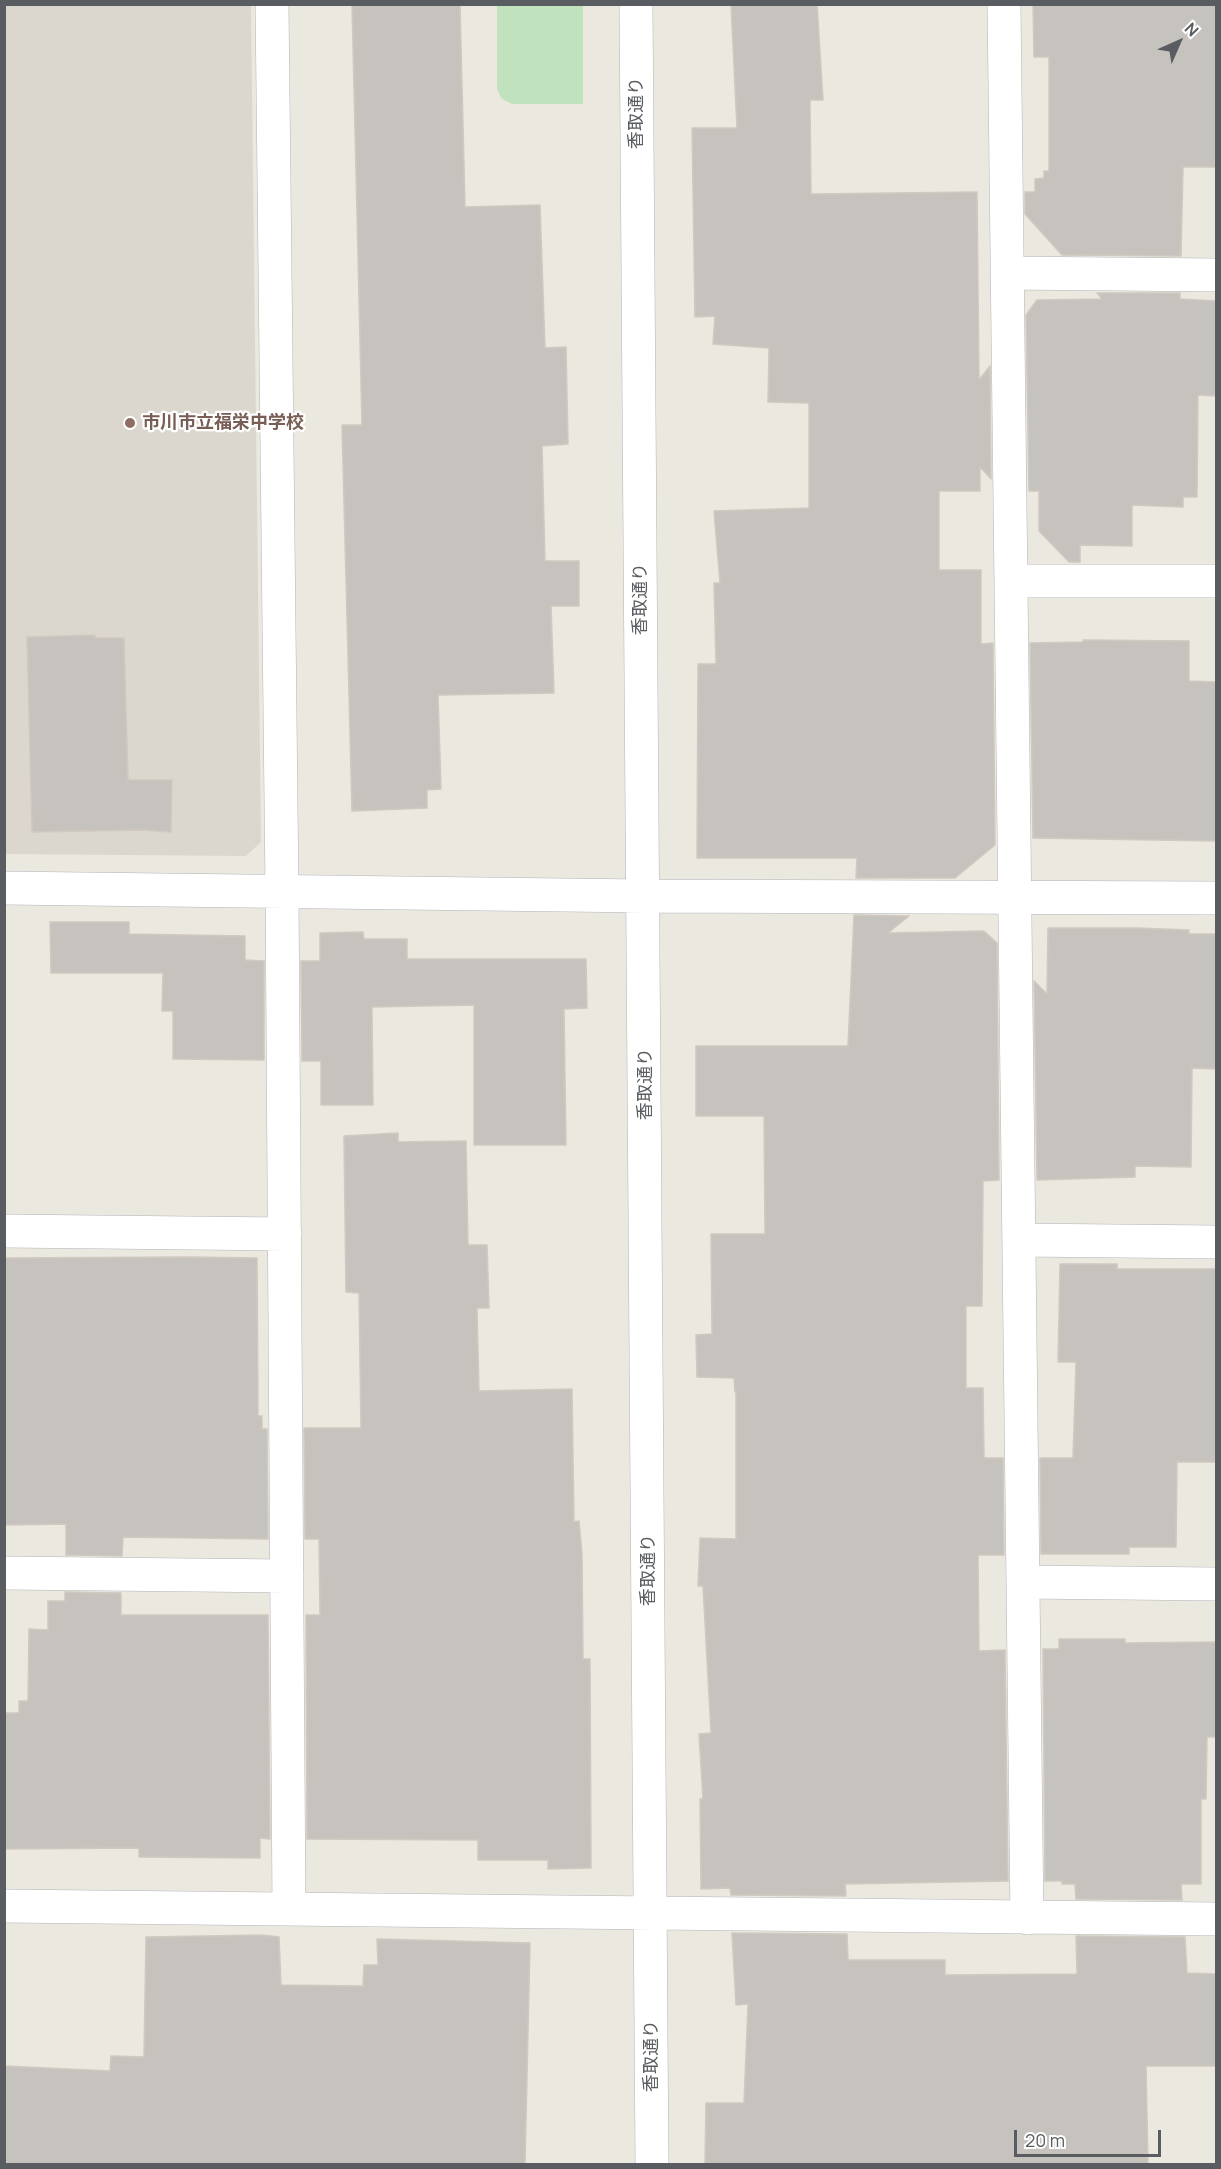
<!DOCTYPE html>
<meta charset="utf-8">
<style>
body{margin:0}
#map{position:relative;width:1221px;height:2169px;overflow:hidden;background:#ebe8e0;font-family:Manrope,sans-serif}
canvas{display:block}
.frame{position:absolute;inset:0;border:6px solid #595d61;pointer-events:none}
.north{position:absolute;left:1149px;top:12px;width:60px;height:60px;-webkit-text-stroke:4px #fff;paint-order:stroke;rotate:45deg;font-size:16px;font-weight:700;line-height:24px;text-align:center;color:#595d61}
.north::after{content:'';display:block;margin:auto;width:21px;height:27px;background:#595d61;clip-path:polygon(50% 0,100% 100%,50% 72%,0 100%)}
.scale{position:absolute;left:1014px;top:2130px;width:147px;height:27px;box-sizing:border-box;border:3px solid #595d61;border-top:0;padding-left:8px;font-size:18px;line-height:21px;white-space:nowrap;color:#595d61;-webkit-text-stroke:4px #fff;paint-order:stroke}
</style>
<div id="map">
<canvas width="1221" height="2169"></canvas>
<div class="frame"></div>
<div class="north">N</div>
<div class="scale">20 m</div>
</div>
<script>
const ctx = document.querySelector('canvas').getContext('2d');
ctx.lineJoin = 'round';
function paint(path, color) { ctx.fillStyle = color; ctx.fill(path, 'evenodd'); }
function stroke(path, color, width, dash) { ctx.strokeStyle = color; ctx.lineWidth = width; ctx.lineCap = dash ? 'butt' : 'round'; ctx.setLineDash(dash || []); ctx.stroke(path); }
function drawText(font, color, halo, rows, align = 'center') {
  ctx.font = font + ' Manrope,"Noto Sans JP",sans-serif'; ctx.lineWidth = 4.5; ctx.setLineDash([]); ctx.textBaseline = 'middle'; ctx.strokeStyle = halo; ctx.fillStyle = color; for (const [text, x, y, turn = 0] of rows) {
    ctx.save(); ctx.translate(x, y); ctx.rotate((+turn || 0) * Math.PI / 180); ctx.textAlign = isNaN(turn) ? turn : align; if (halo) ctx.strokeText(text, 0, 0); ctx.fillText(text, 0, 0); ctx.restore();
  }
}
paint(new Path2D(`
 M 5,5 L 251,5 L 261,842 L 246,856 L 5,854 Z`), '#dbd7ce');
paint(new Path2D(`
 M 497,5 L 583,5 L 583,104 L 512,104 L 502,99 L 497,89 Z`), '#c0e2bd');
const building = new Path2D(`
 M 352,4 L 460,4 L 465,207 L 540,205 L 545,348 L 566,347 L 568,444 L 542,446 L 545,561 L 579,561 L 579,606 L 551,606 L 554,693 L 438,695 L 441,789 L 427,790 L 427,808 L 352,811 L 342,425 L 362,425 Z
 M 731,4 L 817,4 L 823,100 L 810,100 L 811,194 L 977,192 L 979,380 L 990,366 L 991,479 L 980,467 L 980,491 L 939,491 L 939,570 L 981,570 L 981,644 L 993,643 L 995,845 L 955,878 L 856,878 L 857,858 L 697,858 L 698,664 L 716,664 L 714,583 L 720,583 L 714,511 L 809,508 L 809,403 L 768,402 L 769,348 L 713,344 L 715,316 L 695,317 L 692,128 L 737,128 Z
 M 1033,4 L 1216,4 L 1216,167 L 1183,167 L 1181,256 L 1062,255 L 1025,214 L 1025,192 L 1035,192 L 1035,179 L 1044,178 L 1044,171 L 1049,171 L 1049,57 L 1034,57 Z
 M 1097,293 L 1180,293 L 1180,299 L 1216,301 L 1216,396 L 1198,395 L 1197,497 L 1183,497 L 1183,507 L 1132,505 L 1132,546 L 1080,545 L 1080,562 L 1069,562 L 1039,531 L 1039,491 L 1029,491 L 1026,315 L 1037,300 L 1102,299 Z
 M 95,635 L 95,638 L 124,638 L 128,780 L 172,780 L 171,832 L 142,830 L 32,832 L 27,637 Z
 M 1083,640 L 1189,641 L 1189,681 L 1216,682 L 1216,841 L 1033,838 L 1030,643 L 1083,642 Z
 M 854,915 L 909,916 L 888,933 L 984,931 L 997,943 L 999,1180 L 983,1181 L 982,1306 L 966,1306 L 966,1388 L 983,1388 L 984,1458 L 1003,1458 L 1004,1555 L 978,1555 L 979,1651 L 1005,1650 L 1008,1881 L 845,1884 L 846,1896 L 731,1895 L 730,1888 L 701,1889 L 700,1799 L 703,1799 L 699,1734 L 711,1733 L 703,1586 L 698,1586 L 700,1538 L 736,1539 L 736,1392 L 735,1392 L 734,1378 L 697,1377 L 696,1335 L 712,1334 L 711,1234 L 765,1234 L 764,1116 L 696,1116 L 696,1046 L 848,1046 Z
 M 50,922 L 129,922 L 129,934 L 245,936 L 245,960 L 264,961 L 264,1060 L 173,1059 L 173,1011 L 162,1011 L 163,973 L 51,973 Z
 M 1048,928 L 1136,928 L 1189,930 L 1189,934 L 1216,934 L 1216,1069 L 1192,1068 L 1191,1167 L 1135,1166 L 1135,1177 L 1037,1180 L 1034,981 L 1047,994 Z
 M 363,932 L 364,939 L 407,939 L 407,959 L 586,959 L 587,1008 L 564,1009 L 566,1145 L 474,1145 L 474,1005 L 372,1007 L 373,1105 L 321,1105 L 321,1061 L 302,1061 L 301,961 L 320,961 L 320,933 Z
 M 398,1133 L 398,1142 L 466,1141 L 468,1245 L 487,1245 L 489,1308 L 477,1308 L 479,1391 L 572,1389 L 574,1522 L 579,1521 L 582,1554 L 583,1659 L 590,1659 L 591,1868 L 548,1869 L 548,1860 L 478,1860 L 478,1840 L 307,1839 L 306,1615 L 320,1615 L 319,1539 L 305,1539 L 304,1428 L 361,1428 L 359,1293 L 346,1292 L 344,1136 Z
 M 188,1257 L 257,1258 L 258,1416 L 262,1416 L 262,1429 L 267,1429 L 268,1539 L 123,1537 L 122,1556 L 66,1555 L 66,1524 L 4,1525 L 4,1258 Z
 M 1060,1264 L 1117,1264 L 1117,1269 L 1216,1269 L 1216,1462 L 1177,1462 L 1176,1547 L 1129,1547 L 1129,1554 L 1041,1554 L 1040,1458 L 1073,1458 L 1076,1362 L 1058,1362 Z
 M 65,1592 L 121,1593 L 121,1615 L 268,1615 L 270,1839 L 260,1838 L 260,1858 L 139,1857 L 139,1848 L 4,1849 L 4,1713 L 19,1713 L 19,1701 L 28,1701 L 29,1629 L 48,1630 L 48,1601 L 65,1601 Z
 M 1059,1639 L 1125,1639 L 1125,1643 L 1216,1642 L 1216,1737 L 1207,1737 L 1206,1799 L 1201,1799 L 1201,1884 L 1181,1884 L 1182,1900 L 1076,1899 L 1075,1884 L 1062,1884 L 1062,1881 L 1045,1881 L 1043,1649 L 1059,1649 Z
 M 732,1933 L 847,1934 L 848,1960 L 945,1960 L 945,1975 L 1077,1974 L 1076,1936 L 1185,1937 L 1187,1973 L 1216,1974 L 1216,2066 L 1146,2066 L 1148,2164 L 705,2164 L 706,2103 L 744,2103 L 748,2004 L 736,2005 Z
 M 262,1935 L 279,1937 L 281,1985 L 363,1986 L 364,1965 L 378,1965 L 377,1939 L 530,1943 L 525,2164 L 4,2164 L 4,2066 L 110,2071 L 111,2056 L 144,2057 L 146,1937 Z`);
paint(building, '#c6c3be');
stroke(building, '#d0c9bf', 1.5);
const minor = new Path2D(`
 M 272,4 L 282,891 L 289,1909
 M 636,4 L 652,2164
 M 1004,4 L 1027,1918
 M 1008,273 L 1216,275
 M 1012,581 L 1216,581
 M 4,888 L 644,896 L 1216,898
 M 4,1231 L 285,1234
 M 1019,1240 L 1216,1242
 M 4,1573 L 287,1576
 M 1023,1582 L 1216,1584
 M 4,1906 L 1216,1919`);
stroke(minor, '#b1b4b8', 34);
stroke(minor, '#fff', 33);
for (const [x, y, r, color] of [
 [130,423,6,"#8d6e63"]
]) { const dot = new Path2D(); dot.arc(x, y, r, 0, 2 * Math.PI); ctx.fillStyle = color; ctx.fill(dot); stroke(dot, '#fff', 2); }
drawText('18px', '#595d61', '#fff', [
 ["香取通り",637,113,-90],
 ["香取通り",641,599,-90],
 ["香取通り",646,1084,-90],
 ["香取通り",649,1570,-90],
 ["香取通り",652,2056,-90]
]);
drawText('bold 18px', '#785e54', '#fff', [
 ["市川市立福栄中学校",142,423]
], 'left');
</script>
